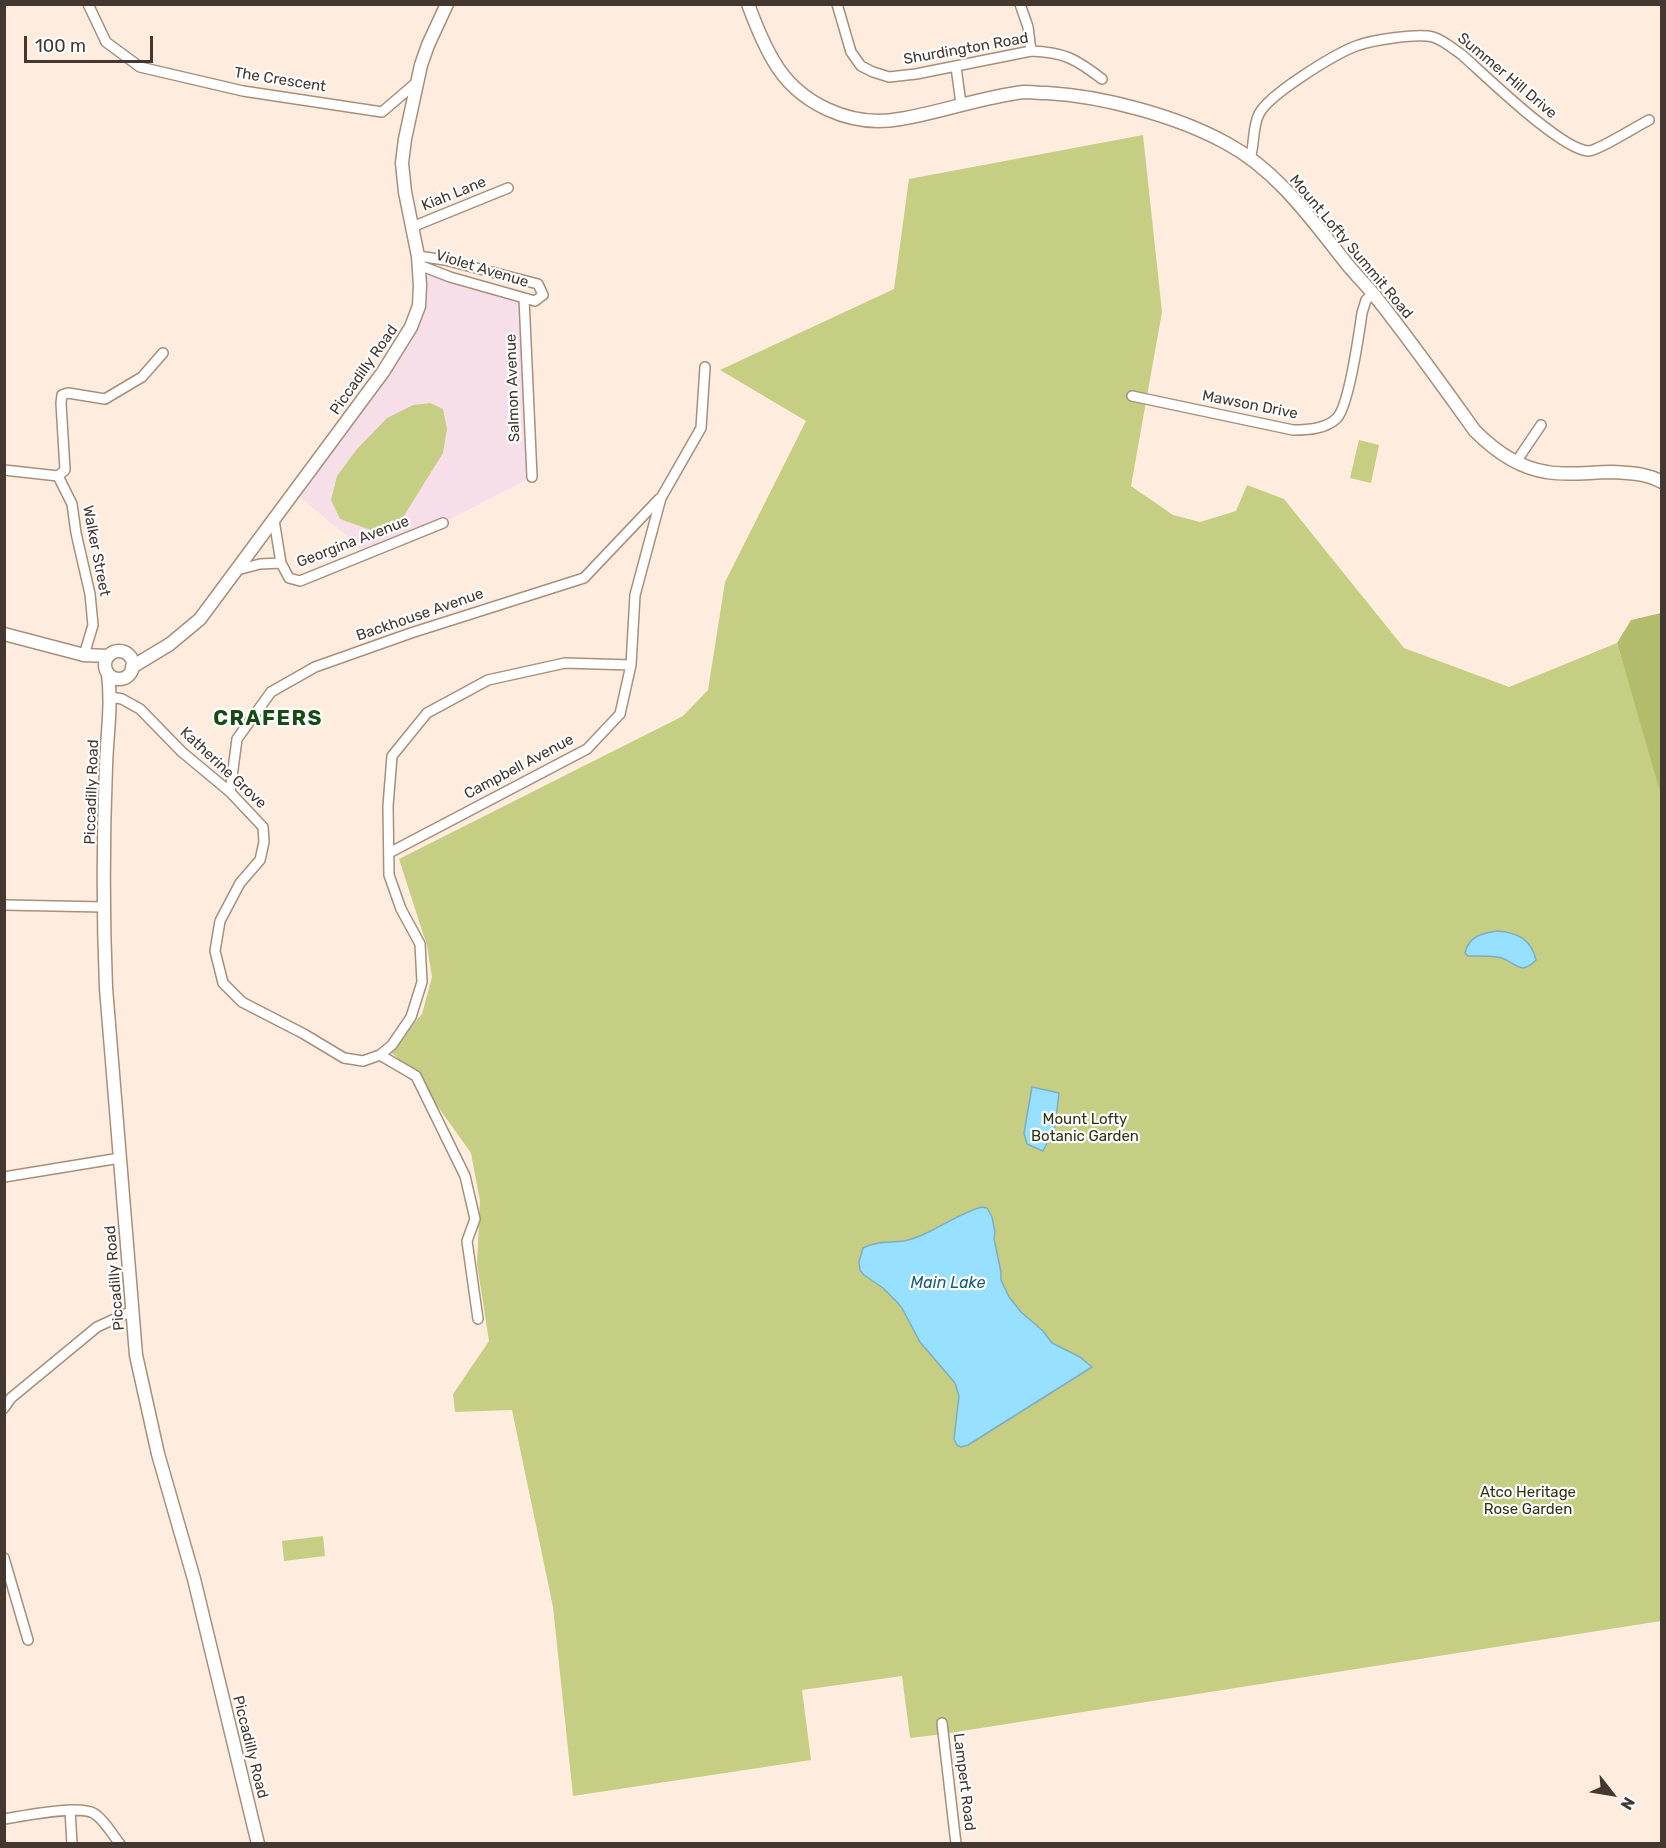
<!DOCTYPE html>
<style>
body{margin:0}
#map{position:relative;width:1666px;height:1848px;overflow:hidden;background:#feeddf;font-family:Rubik,sans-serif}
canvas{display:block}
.frame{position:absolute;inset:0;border:6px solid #43372f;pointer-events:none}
.north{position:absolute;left:1582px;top:1764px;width:60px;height:60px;-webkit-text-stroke:4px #fefefe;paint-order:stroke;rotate:121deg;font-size:16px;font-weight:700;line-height:24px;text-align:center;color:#43372f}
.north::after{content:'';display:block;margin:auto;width:21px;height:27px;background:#43372f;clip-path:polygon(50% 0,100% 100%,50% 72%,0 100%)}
.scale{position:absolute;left:24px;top:36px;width:129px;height:27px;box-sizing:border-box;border:3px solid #43372f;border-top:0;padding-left:8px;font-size:18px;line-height:21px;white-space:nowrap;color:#43372f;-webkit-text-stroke:4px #fefefe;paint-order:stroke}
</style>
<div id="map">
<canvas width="1666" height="1848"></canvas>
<div class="frame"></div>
<div class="north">N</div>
<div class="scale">100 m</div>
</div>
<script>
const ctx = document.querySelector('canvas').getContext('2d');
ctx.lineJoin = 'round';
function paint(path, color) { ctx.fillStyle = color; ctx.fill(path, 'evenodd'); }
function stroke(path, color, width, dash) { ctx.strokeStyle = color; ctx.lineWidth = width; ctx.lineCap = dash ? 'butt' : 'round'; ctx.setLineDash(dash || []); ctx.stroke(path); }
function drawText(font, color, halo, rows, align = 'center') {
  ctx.font = font + ' Rubik,sans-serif'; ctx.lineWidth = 4.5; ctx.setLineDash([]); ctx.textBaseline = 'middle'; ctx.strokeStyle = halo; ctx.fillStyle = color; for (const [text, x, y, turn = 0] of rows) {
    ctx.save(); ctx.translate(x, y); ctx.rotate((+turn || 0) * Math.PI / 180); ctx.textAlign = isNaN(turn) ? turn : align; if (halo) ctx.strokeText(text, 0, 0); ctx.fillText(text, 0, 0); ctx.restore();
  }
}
paint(new Path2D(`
 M 419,265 L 524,298 L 532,477 L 443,523 L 368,554 L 294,492 L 411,327 Z`), '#f7dfea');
paint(new Path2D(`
 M 1143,135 L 1162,312 L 1131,486 L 1173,515 L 1200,522 L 1236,511 L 1247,485 L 1284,499 L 1404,648 L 1509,687 L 1617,643 L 1662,795 L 1661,1621 L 943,1734 L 910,1738 L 902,1676 L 802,1690 L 811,1760 L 573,1796 L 553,1607 L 512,1410 L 455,1412 L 453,1394 L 489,1341 L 477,1264 L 480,1201 L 471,1153 L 416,1076 L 390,1051 L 422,1014 L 432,977 L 427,946 L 399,859 L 683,716 L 708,690 L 725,582 L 806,421 L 720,370 L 894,289 L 909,179 Z
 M 430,403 L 443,409 L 447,429 L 443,453 L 402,519 L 374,531 L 340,519 L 331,500 L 337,476 L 357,449 L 387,418 L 413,405 Z
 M 1359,440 L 1379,445 L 1371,483 L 1350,478 Z
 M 323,1536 L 325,1556 L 284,1561 L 282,1541 Z`), '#c5ce82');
paint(new Path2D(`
 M 1661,613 L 1662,613 L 1661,795 L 1617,643 L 1631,620 Z`), '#b2bc6b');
const water = new Path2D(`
 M 1498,931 C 1518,933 1531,939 1536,960 C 1520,976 1517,963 1502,958 C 1492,955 1479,956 1468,956 L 1465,953 C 1469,936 1482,933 1498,931 Z
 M 1032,1087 L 1059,1093 L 1055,1126 L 1043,1151 L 1027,1144 L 1024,1133 Z
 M 982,1207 L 987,1208 L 992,1217 L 995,1232 L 994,1239 L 1001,1272 L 1001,1280 L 1009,1297 L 1021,1312 L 1043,1331 L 1052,1343 L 1080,1357 L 1092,1367 L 968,1445 L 961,1447 L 957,1445 L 954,1439 L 959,1396 L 955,1383 L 920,1342 L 902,1308 L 896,1301 L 883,1288 L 864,1275 L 860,1270 L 859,1262 L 863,1248 C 875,1241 890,1243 904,1241 C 932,1235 955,1214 982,1207 Z`);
paint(water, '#97e0ff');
stroke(water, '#7eadc1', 1.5);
const street = new Path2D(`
 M 88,4 L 106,42 L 140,67 L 243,91 L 382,112 L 417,82
 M 837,4 L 851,52 L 861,66 L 873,72 L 889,77 L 916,74 L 1031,51 C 1064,52 1076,59 1102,79
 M 1020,4 L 1028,27 L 1031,51
 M 956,67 L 961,104
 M 1250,158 C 1255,144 1252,128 1259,114 C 1269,94 1335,54 1356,46 C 1372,40 1417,33 1433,37 C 1443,40 1452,48 1461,54 C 1485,75 1560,149 1588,151 C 1598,151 1637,126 1649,120
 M 412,227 L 508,188
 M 418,256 L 445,260 L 538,284 L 543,295 L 535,301 L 450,277 L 419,265
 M 524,298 L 532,477
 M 1132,396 L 1293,430 C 1308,430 1326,429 1337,418 C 1349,405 1359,334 1362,313 L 1366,300 L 1373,294
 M 1516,462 L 1541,425
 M 4,470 L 58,476
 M 274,520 L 281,563 L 289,578 L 300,581 L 443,523
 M 237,570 L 260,564 L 281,563
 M 84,655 L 93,625 L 90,594 L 76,533 L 72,504 L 58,476 L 65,470 L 61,403 L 62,395 L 68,393 L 105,399 L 142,377 L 163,353
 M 111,697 L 122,699 L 140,709 L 182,752 L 230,792 L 263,827 L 264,842 L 260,860 L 240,883 L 220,921 L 215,951 L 223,983 L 242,1002 L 304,1034 L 344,1058 L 363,1061 L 380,1055 L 392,1045 L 411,1017 L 422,982 L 420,944 L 401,909 L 389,875 L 388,806 L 392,756 L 427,713 L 488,680 L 565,663 L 631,665
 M 230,792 L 237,739 L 271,692 L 315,667 L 411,633 L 584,578 L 659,499
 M 389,853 L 587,749 L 620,714 L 631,665 L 635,595 L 661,498 L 701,428 L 705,367
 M 4,905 L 104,907
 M 380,1055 L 416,1076 L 465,1176 L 475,1219 L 467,1241 L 478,1319
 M 4,1177 L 120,1158
 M 4,1408 L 11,1398 L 97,1327 L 132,1311
 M 4,1558 L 28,1640
 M 942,1723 L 956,1844
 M 70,1810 L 72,1844
 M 4,1819 C 24,1816 80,1804 95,1814 C 105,1821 112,1834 120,1844`);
const secondary = new Path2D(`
 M 748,4 C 755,23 763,43 773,60 C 798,104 851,128 900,119 C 942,112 982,97 1024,92 C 1031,92 1039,93 1047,93 C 1102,96 1177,116 1226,143 C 1277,170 1312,220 1347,264 C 1356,275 1366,285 1375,296 C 1410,340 1442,385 1475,431 C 1495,451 1518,468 1547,472 C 1568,476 1590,472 1612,472 C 1629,473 1646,473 1662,482
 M 4,634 L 84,655 L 108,656
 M105 665a14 14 0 1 1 28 0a14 14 0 1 1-28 0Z
 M 132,667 L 170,644 L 200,619 L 383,372 L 411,327 L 419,306 L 420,285 L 418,256 L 405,192 L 402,163 L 405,139 L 421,65 L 428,45 L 447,4
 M 108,674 C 112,706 107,734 106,766 C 103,840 103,915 106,988 L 136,1355 L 158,1454 L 194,1579 L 258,1844`);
stroke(street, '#a98e7a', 12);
stroke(secondary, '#a98e7a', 15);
stroke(street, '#fff', 9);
stroke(secondary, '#fff', 12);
drawText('15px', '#43372f', '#fefefe', [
 ["Shurdington Road",966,49,-10],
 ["Summer Hill Drive",1507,76,40],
 ["The Crescent",280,80,9],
 ["Kiah Lane",454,194,-22],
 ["Mount Lofty Summit Road",1351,247,50],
 ["Violet Avenue",482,269,17],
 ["Piccadilly Road",364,370,-55],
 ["Salmon Avenue",513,388,-92],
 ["Mawson Drive",1250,405,11],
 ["Georgina Avenue",353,542,-21],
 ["Walker Street",96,551,79],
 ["Backhouse Avenue",420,615,-19],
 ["Campbell Avenue",519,767,-28],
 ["Katherine Grove",223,768,43],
 ["Piccadilly Road",92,792,-88],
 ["Piccadilly Road",115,1278,-95],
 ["Piccadilly Road",250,1747,76],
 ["Lampert Road",964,1782,83]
]);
drawText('15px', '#313411', '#fefefe', [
 ["Mount Lofty",1085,1120],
 ["Botanic Garden",1085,1137],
 ["Atco Heritage",1528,1493],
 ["Rose Garden",1528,1510]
]);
drawText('italic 16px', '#13607a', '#fefefe', [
 ["Main Lake",948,1283]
]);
ctx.letterSpacing = '1.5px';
drawText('bold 21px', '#164b16', '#fefefe', [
 ["CRAFERS",268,719]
]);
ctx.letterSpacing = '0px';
</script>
